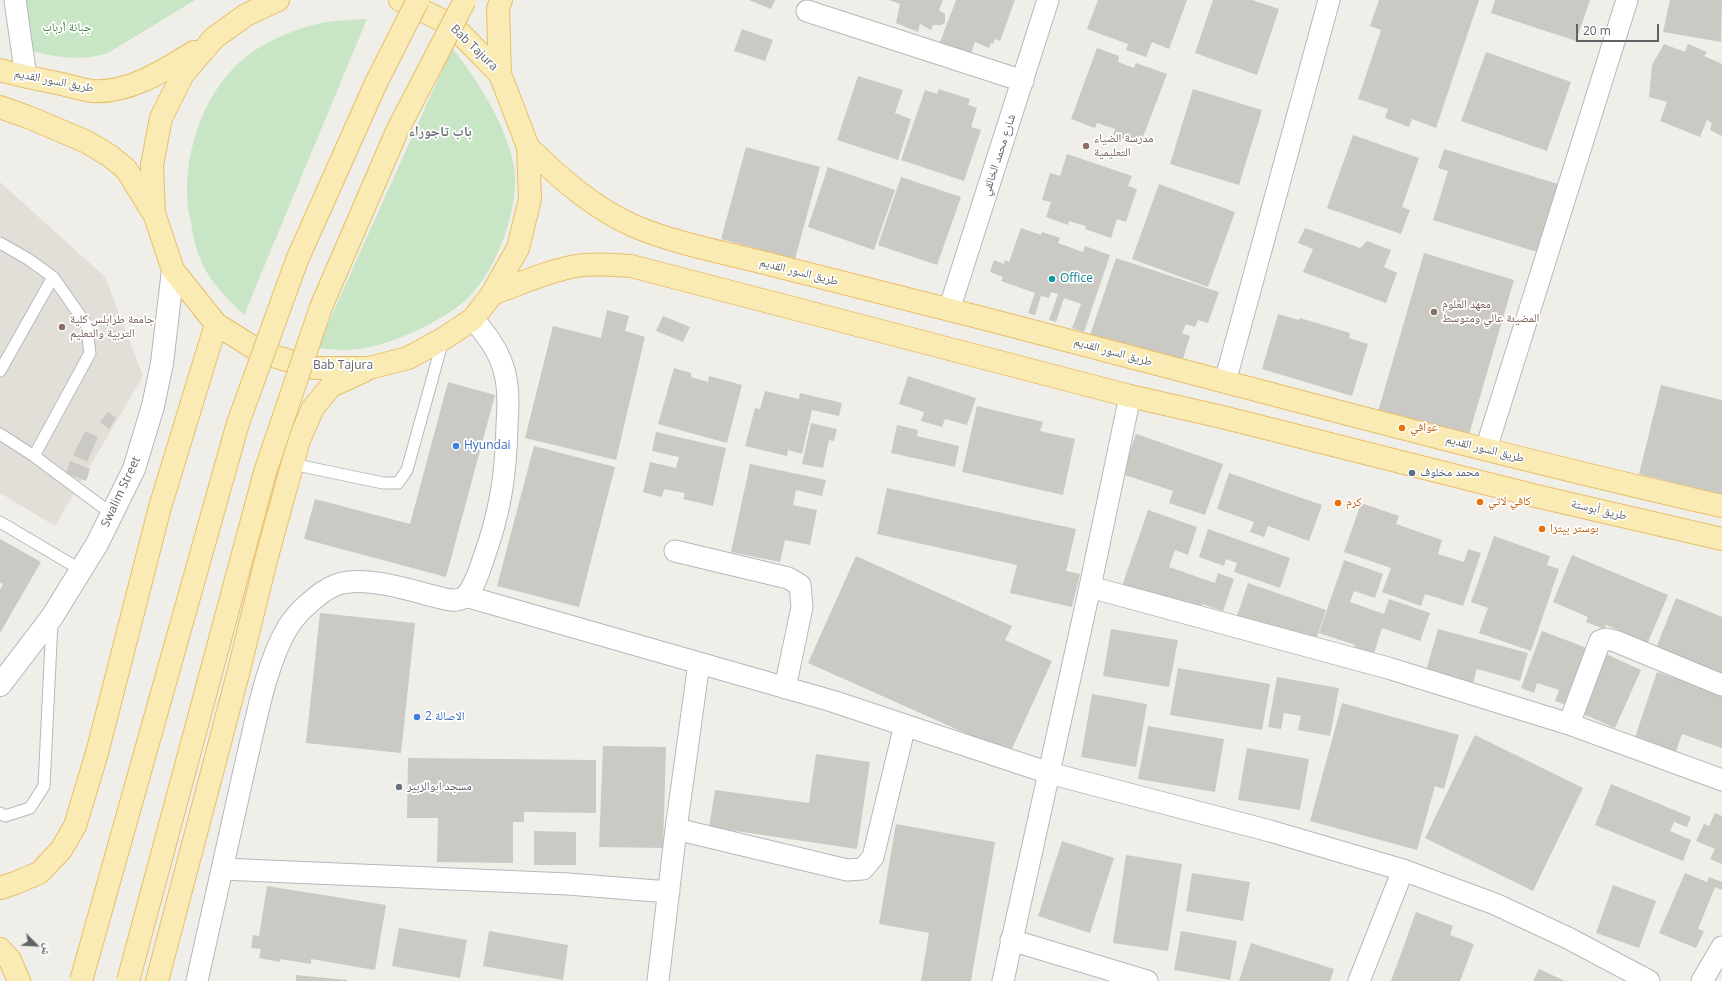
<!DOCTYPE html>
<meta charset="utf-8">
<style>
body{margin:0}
#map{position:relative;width:1722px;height:981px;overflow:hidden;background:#f0eee8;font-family:"Open Sans","Noto Naskh Arabic",sans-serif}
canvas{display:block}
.north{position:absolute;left:16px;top:925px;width:40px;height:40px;-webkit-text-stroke:3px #fff;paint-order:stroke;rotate:114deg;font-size:11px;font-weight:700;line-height:16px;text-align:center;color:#5f6366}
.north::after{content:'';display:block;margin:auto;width:14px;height:18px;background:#5f6366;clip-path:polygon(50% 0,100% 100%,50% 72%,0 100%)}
.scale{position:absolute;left:1576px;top:24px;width:83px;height:18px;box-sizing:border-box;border:2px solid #5f6366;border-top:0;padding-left:5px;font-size:12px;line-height:14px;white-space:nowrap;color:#5f6366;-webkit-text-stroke:3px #fff;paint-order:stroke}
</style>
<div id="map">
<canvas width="1722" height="981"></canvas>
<div class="north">ش</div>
<div class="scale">20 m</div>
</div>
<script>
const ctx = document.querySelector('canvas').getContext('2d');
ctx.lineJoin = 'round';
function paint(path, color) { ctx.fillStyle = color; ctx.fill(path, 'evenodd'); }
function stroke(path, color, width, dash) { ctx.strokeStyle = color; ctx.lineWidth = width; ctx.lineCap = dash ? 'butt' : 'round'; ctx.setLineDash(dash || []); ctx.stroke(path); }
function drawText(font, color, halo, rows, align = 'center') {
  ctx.font = font + ' "Open Sans","Noto Naskh Arabic",sans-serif'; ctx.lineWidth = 3.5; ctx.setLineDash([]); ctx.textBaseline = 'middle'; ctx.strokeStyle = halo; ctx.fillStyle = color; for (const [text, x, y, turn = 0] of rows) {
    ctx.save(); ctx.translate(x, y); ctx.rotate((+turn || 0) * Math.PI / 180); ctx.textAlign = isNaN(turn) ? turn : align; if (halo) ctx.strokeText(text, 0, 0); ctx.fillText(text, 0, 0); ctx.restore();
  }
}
paint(new Path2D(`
 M 0,182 L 105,277 L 143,376 L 55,526 L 0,493 Z`), '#e2dfd9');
paint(new Path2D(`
 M 24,0 L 195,0 L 108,53 C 82,61 59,58 33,51 Z
 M 367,19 L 244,315 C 230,301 216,288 206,271 C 198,258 193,238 191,222 C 189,214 187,204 187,195 C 186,137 212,73 265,44 C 285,34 306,25 328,22 C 341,20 354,20 367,19 Z
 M 452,48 C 477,78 514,137 515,177 C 516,216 497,267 470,296 C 449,318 395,343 365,348 C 349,351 333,350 317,348 Z`), '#c8e5c6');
paint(new Path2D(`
 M 749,0 L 775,0 L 771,9 Z
 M 889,0 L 943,0 L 939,10 L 945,14 L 945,23 L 941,25 L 933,25 L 931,30 L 920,24 L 918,32 L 896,23 L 900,4 Z
 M 956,0 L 1015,0 L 1000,41 L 995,39 L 993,44 L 991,43 L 989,48 L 975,42 L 970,56 L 937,50 Z
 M 1098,0 L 1187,0 L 1169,49 L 1152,42 L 1146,57 L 1126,50 L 1128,44 L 1087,29 Z
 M 1213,0 L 1252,0 L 1279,9 L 1257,75 L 1195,53 Z
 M 1379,0 L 1479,0 L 1436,128 L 1412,119 L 1409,127 L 1385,118 L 1388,109 L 1358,99 L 1381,30 L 1370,26 Z
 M 1495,0 L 1590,0 L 1576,41 L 1491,13 Z
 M 1670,0 L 1722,0 L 1721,42 L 1663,32 Z
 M 742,29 L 773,40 L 765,61 L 734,51 Z
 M 1664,44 L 1685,52 L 1688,44 L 1707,52 L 1704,56 L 1722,64 L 1722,136 L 1710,130 L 1712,123 L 1707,120 L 1700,137 L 1660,121 L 1667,102 L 1649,97 L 1652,65 Z
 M 1097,48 L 1119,56 L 1118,62 L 1134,68 L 1136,63 L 1167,74 L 1140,145 L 1113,135 L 1115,129 L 1097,123 L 1095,128 L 1071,119 Z
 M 1486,52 L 1571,82 L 1547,151 L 1461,121 Z
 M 858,76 L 903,90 L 895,113 L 911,119 L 898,160 L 837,140 Z
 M 939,89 L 970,99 L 968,105 L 977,108 L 971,127 L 981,130 L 964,181 L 901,160 L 925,90 L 937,94 Z
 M 1193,89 L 1262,110 L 1239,185 L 1170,164 Z
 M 1353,135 L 1419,158 L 1402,207 L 1410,210 L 1401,234 L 1327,208 Z
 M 746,147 L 820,167 L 795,259 L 721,239 Z
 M 1444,149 L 1558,184 L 1537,252 L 1433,220 L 1448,171 L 1438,168 Z
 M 1067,154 L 1132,176 L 1128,186 L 1137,189 L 1126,222 L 1117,219 L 1111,238 L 1085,229 L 1086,226 L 1069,221 L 1068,225 L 1046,217 L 1051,202 L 1042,200 L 1050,173 L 1060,176 Z
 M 828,167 L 895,190 L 874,250 L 808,227 Z
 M 901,177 L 961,197 L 937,265 L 878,245 Z
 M 1159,184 L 1235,212 L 1208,287 L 1132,259 Z
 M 1021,228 L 1041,235 L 1042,232 L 1060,238 L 1058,243 L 1083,252 L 1085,246 L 1110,255 L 1084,332 L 1072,328 L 1081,304 L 1064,298 L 1056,322 L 1049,320 L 1058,294 L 1051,292 L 1049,298 L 1041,296 L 1035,315 L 1028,313 L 1035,293 L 1001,281 L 1003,277 L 990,272 L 994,260 L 1004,264 L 1005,260 L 1009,262 Z
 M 1305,228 L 1360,248 L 1367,241 L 1391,250 L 1384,267 L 1397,273 L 1386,303 L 1303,272 L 1313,249 L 1298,243 Z
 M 1424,253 L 1514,280 L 1468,438 L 1378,412 Z
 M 1116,258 L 1219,292 L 1208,323 L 1198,320 L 1195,327 L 1186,324 L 1182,333 L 1190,336 L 1182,362 L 1089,338 Z
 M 607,310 L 629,316 L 625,331 L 645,337 L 616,460 L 525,438 L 553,326 L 601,338 Z
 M 1278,314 L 1299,320 L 1300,318 L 1350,333 L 1349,338 L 1368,344 L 1352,396 L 1262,369 Z
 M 663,316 L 690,327 L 683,342 L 656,331 Z
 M 674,368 L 691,373 L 691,377 L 708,382 L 709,376 L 742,385 L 727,443 L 658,424 Z
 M 908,376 L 976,398 L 967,425 L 945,419 L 942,427 L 921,421 L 924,412 L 899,404 Z
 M 448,382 L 495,395 L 446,577 L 304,539 L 315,499 L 410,524 Z
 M 1661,385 L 1722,400 L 1722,495 L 1639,474 Z
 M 765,391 L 799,399 L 800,393 L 842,403 L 839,416 L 812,410 L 802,454 L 788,450 L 787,456 L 745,446 L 755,408 L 760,409 Z
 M 977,406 L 1043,422 L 1040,431 L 1075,439 L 1063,495 L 962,472 Z
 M 108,412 L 116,418 L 109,429 L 100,422 Z
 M 811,423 L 837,429 L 834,441 L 829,440 L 823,468 L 802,464 Z
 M 897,425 L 918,430 L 917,436 L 959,446 L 955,467 L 891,453 Z
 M 85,431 L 98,437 L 87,462 L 73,455 Z
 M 656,432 L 726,448 L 713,506 L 683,499 L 685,493 L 664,489 L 662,497 L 643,492 L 650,462 L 676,468 L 679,457 L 652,451 Z
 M 1136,434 L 1223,464 L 1205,515 L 1169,503 L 1173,491 L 1122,474 Z
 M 534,446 L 615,467 L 579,607 L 497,586 Z
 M 70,461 L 90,469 L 86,481 L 66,473 Z
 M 750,464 L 826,480 L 822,496 L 796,490 L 793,505 L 817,510 L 810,545 L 785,540 L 780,562 L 731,552 Z
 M 1229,473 L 1322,505 L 1309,541 L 1268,526 L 1264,537 L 1250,532 L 1254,522 L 1217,509 Z
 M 887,488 L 1076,529 L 1066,571 L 1080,574 L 1072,607 L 1010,593 L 1017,565 L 877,534 Z
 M 1361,503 L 1399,516 L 1396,524 L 1442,540 L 1438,554 L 1464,562 L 1468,549 L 1481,553 L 1463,606 L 1425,594 L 1421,606 L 1382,592 L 1391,568 L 1344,552 Z
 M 1148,510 L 1197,527 L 1188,555 L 1175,550 L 1169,567 L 1215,583 L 1218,573 L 1234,579 L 1223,611 L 1202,604 L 1199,613 L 1122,586 Z
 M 1208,529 L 1290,558 L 1280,588 L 1234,572 L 1237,563 L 1226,559 L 1224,566 L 1199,557 Z
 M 1494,536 L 1550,556 L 1547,565 L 1559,569 L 1531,651 L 1479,633 L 1488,608 L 1471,602 Z
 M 0,539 L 41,562 L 0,633 L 0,590 L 3,584 L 0,583 Z
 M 1572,555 L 1668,595 L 1646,647 L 1626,638 L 1628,634 L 1606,625 L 1604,629 L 1586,622 L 1588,617 L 1553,602 Z
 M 856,556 L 1012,626 L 1005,640 L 1052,661 L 1010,753 L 808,663 Z
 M 1344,560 L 1383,574 L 1375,598 L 1354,591 L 1350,602 L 1384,614 L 1389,599 L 1430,613 L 1420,641 L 1382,628 L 1372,660 L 1352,653 L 1355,645 L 1319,633 Z
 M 1248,583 L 1326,610 L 1315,643 L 1237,616 Z
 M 1676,598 L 1722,617 L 1722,674 L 1656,648 Z
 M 320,613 L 415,623 L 401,753 L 306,743 Z
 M 1111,629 L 1178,640 L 1169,687 L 1103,676 Z
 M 1438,629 L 1528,653 L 1520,681 L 1477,669 L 1473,683 L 1426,671 Z
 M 1542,631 L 1587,648 L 1566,705 L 1555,701 L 1559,690 L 1537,683 L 1534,693 L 1521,688 Z
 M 1606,654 L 1641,670 L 1615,728 L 1581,713 Z
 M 1178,668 L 1270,684 L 1262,730 L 1170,715 Z
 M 1657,672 L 1722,694 L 1722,748 L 1682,734 L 1674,757 L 1633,743 Z
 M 1277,677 L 1339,688 L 1330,736 L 1298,730 L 1301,716 L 1284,713 L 1281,729 L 1268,727 Z
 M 1092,694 L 1147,704 L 1136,767 L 1081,757 Z
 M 1342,703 L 1459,735 L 1444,789 L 1435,786 L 1417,850 L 1310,821 Z
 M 1148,726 L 1224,739 L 1215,792 L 1138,779 Z
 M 1475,735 L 1583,788 L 1533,891 L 1425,838 Z
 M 603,746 L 666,747 L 663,848 L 599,847 Z
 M 1247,748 L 1309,759 L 1300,810 L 1238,800 Z
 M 816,754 L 870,762 L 857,849 L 709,827 L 715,790 L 809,803 Z
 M 408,758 L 596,760 L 596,813 L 524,812 L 524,822 L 513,822 L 513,863 L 437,862 L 438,818 L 407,818 Z
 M 1611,784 L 1691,817 L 1687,827 L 1674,822 L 1670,831 L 1691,840 L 1683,861 L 1595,825 Z
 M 1715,813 L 1722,816 L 1722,864 L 1710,859 L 1715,849 L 1696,841 L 1704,824 L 1709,826 Z
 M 896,824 L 995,842 L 971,981 L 921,981 L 929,933 L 879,924 Z
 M 534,831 L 576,832 L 576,865 L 534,865 Z
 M 1062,841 L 1114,858 L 1090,933 L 1038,916 Z
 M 1126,855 L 1182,864 L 1168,951 L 1113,943 Z
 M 1192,873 L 1250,882 L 1243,921 L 1186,911 Z
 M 1685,873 L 1707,882 L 1709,877 L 1722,882 L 1722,890 L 1715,887 L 1698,929 L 1704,931 L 1696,948 L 1659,933 Z
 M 1613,885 L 1656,901 L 1639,948 L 1596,933 Z
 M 267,886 L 386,905 L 375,970 L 311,959 L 311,964 L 280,959 L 280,962 L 259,958 L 261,949 L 251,948 L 253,935 L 259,936 Z
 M 1416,912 L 1453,926 L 1450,935 L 1474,944 L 1460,981 L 1391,981 Z
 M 399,928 L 467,940 L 460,978 L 392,966 Z
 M 489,931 L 568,945 L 563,980 L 483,966 Z
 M 1181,931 L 1237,941 L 1230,980 L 1174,970 Z
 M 1251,943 L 1334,969 L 1330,981 L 1239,981 Z
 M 1539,969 L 1565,981 L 1533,981 Z
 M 296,975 L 347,980 L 347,981 L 296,981 Z`), '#cbc9c4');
const service = new Path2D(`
 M 0,243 L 28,259 L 53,277 L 86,324 L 90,353 L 34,456
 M 0,371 L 53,277
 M 0,434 L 34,456 L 112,514
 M 292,464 L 383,483 L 398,483 L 407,470 L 443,340
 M 0,522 L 81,570
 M 0,813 L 5,816 L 30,808 L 44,786 L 52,622`);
const minor = new Path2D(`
 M 15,0 L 26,77
 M 807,11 L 1023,81
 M 949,310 L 1048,0
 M 1225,382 L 1329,0
 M 1486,449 L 1627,0
 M 675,551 L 788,578 L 800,585 L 802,607 L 785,688
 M 1090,587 L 1388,668 L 1569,724 L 1722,780
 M 465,596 L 832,701 L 1049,773 L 1270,831 L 1403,870 L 1495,904 L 1568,938 L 1649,981
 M 699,663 L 676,829 L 847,870 L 863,869 L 873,857 L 905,725
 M 1569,724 L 1600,641 L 1606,639 L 1615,641 L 1722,685
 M 222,869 L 568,884 L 669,892
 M 1011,940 L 1147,981
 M 197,981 C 213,908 229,835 246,762 C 256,721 266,663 288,627 C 293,619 300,611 308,604 C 316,597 325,589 336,585 C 362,575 407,589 433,596 C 442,598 454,603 463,598 C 473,591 479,572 483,560 C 500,513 506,476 507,425 C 508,408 509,391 505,374 C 500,352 487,335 473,319
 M 658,981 L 676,829
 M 1003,981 L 1090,587 L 1130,396
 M 1359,981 L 1403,870
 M 1702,981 L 1722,947`);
const secondary = new Path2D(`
 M 0,685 L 52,617 L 97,544 L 134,469 L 153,406 L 162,363 L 173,270`);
const primary = new Path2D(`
 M 278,0 L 246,15 L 214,38 L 183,74 L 161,118 L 152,165 L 154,213 L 173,270 L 216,324 L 262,353 L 315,368 L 369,368 L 408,358 L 443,339 L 473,319 L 492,294 L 518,248 L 530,199 L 528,147 L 500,74 L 452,25 L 400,0
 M 0,70 C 22,76 43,80 66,85 C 74,87 84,90 92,91 C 128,94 165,70 194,52
 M 500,74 L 498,9 L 501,0
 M 0,107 L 28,117 L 87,142 L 110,156 L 126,169 L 152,211
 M 528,147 C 560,178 593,208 634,226 C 671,242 721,252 761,262 C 835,281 908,299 982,318 C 1228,382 1474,450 1722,506
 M 492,294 C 520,284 547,271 576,266 C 595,263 613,265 631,266 L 1130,396 L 1222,417 L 1536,496 L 1722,539
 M 0,888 L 15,883 L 39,873 L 61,850 L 75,826 L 97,753 L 160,507 L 216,324
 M 0,949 L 10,960 L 19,981
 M 157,981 L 239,670 L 266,560 L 299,440 L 313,408 L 331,386 L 364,371`);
stroke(service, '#b5b8bb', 13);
stroke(minor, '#b5b8bb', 23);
stroke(secondary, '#b4b7bb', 24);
stroke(primary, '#e7bf69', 24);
stroke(service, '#fff', 11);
stroke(minor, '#fff', 21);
stroke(secondary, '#fff', 22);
stroke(primary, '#f9ebb3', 22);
const primaryBridge = new Path2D(`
 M 81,981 L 238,423 L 297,260 L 376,83 L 418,0
 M 128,981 L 265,472 L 321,307 L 397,131 L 465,0`);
stroke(primaryBridge, '#e7bf69', 24, []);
stroke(primaryBridge, '#f9ebb3', 22);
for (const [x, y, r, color] of [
 [1086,146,4,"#8d6e63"],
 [1052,279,4,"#0f9aa8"],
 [1434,312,4,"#8d6e63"],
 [62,327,4,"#8d6e63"],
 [1402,428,4,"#e8710a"],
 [456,446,4,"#3f7fe0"],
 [1412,473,4,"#5c6f8a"],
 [1480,502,4,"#e8710a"],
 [1338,503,4,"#e8710a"],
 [1542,529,4,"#e8710a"],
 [417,717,4,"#3f7fe0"],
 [399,787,4,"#6b7280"]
]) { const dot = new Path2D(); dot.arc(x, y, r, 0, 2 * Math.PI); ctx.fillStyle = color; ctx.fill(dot); stroke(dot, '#fff', 1.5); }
drawText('12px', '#3c803d', '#fff', [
 ["جبانة أرباب",67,28]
]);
drawText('12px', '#5f6366', '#fff', [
 ["Bab Tajura",474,48,44],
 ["طريق السور القديم",54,81,11],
 ["شارع محمد الخالقي",999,155,-72],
 ["طريق السور القديم",799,272,14],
 ["طريق السور القديم",1113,352,15],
 ["Bab Tajura",343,366],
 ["طريق السور القديم",1485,449,14],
 ["Swalim Street",121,492,-65],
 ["طريق أبوستة",1599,510,13]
]);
drawText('12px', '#785e54', '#fff', [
 ["مدرسة الضياء",1094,139],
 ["التعليمية",1094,153],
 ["معهد العلوم",1442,305],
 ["المضيئة عالي ومتوسط",1442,319],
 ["جامعة طرابلس كلية",70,320],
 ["التربية والتعليم",70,334]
], 'left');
drawText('12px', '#0d838f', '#fff', [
 ["Office",1060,279]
], 'left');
drawText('12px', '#c56008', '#fff', [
 ["عوافي",1410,428],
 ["كافي لاتي",1488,502],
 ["كرم",1346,503],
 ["بوستر بيتزا",1550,529]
], 'left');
drawText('12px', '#366cbe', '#fff', [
 ["Hyundai",464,446],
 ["الاصالة 2",425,717]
], 'left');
drawText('12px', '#4e5e75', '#fff', [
 ["محمد مخلوف",1420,473]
], 'left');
drawText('12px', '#5b616d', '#fff', [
 ["مسجد ابوالزبير",407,787]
], 'left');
drawText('bold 14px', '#707478', '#fff', [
 ["باب تاجوراء",440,132]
]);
</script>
